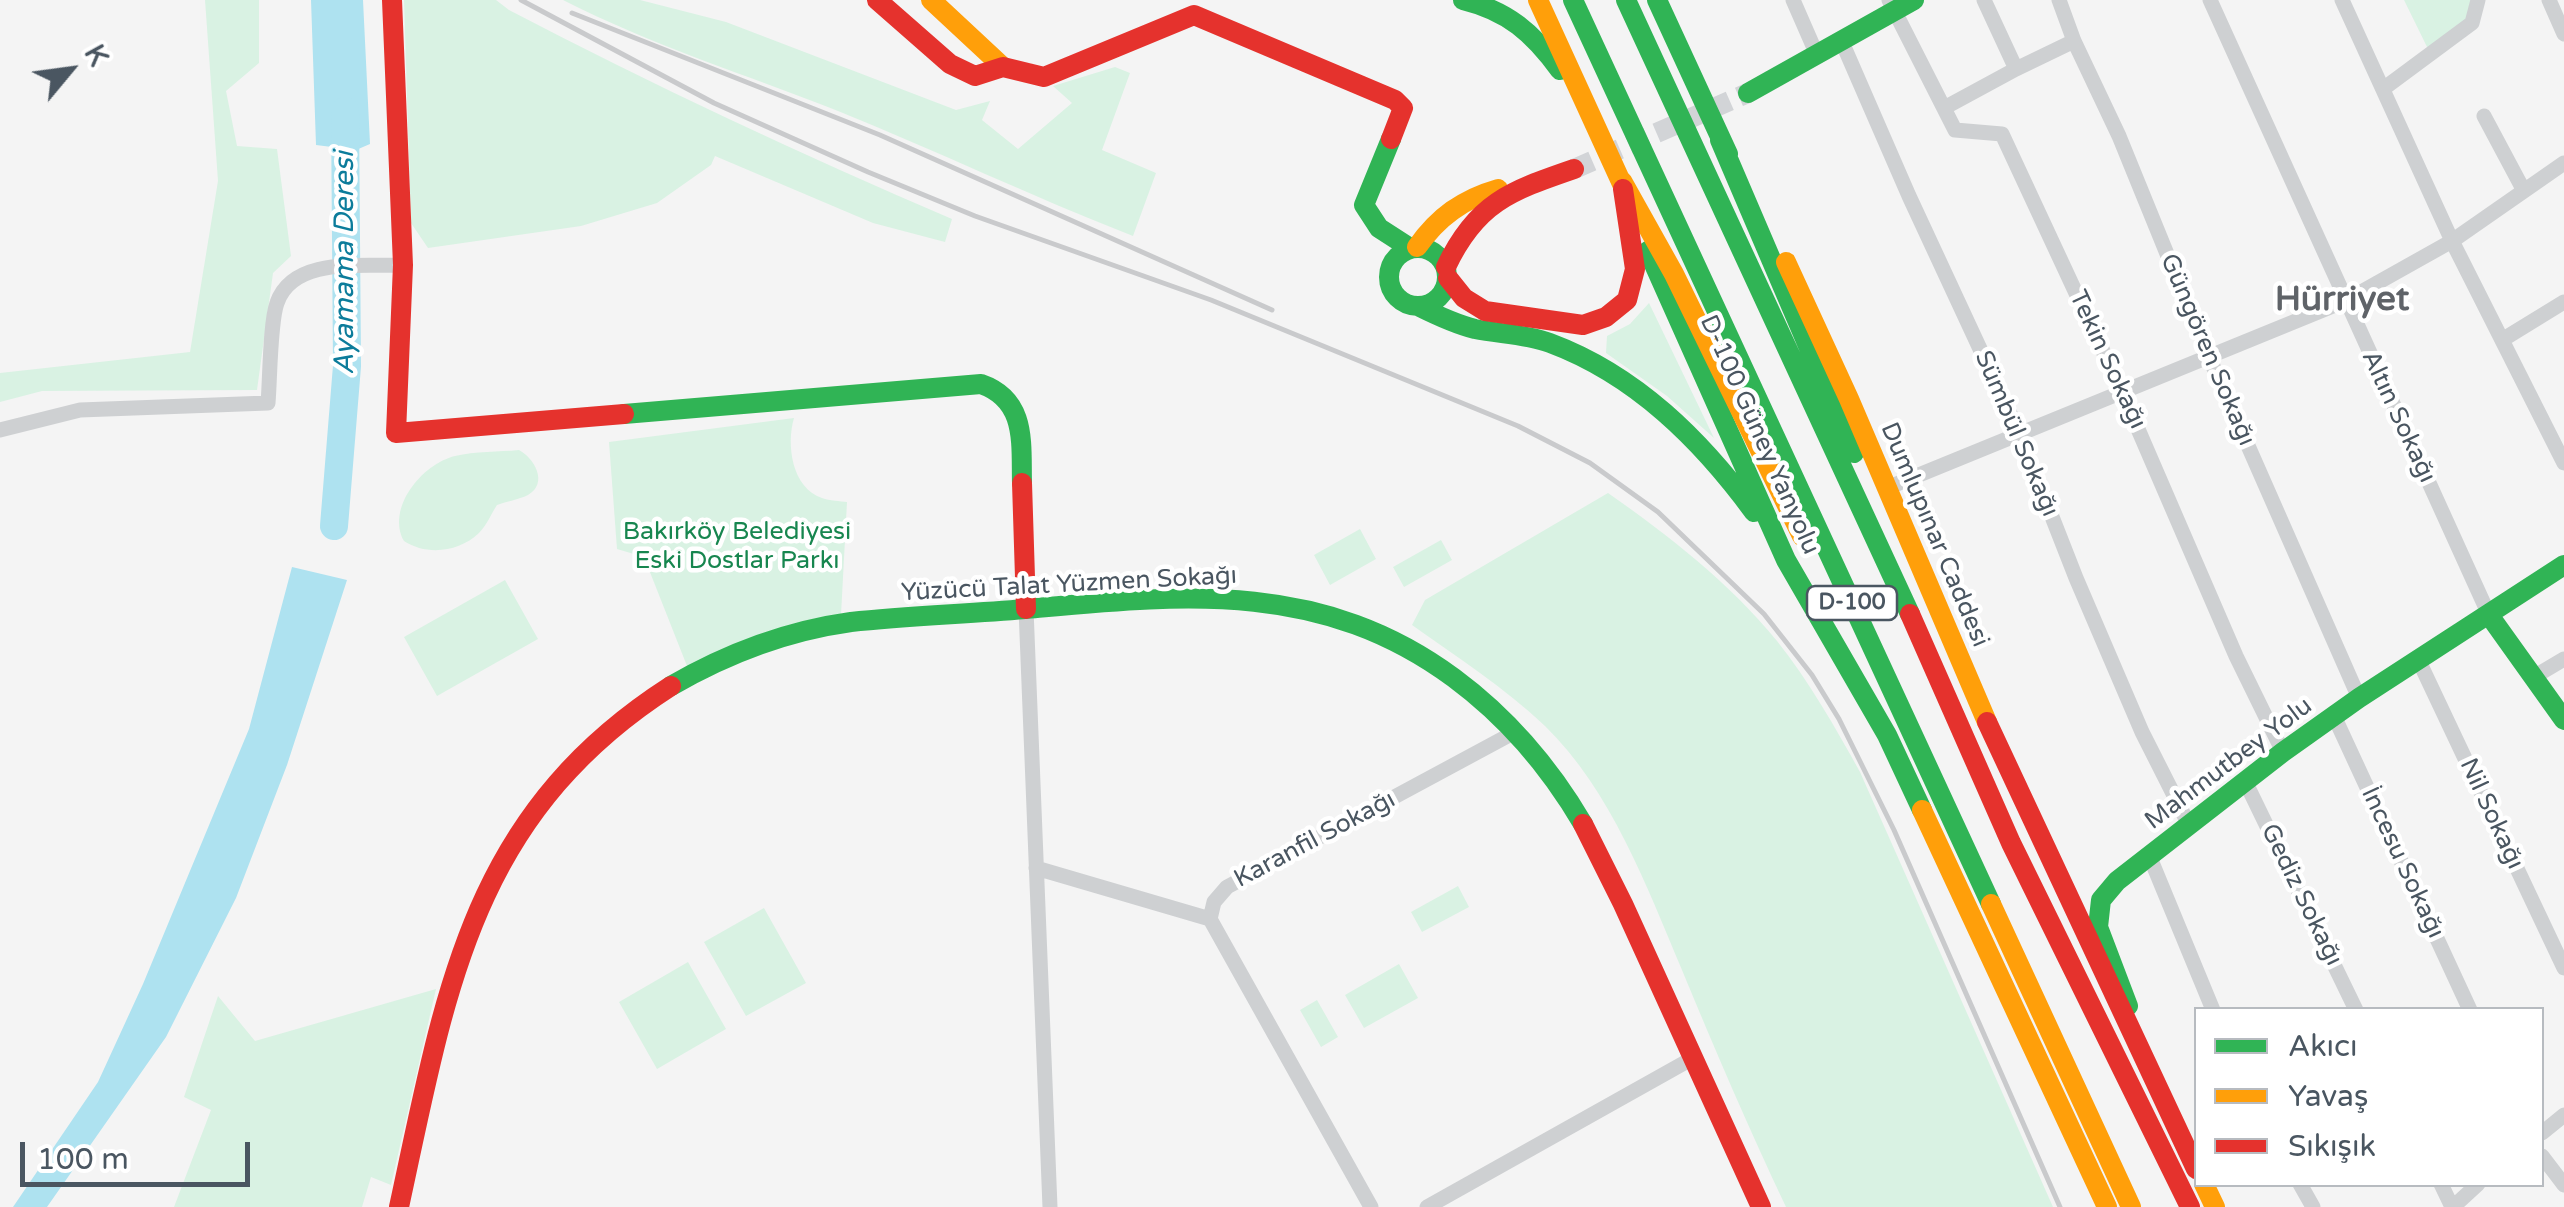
<!DOCTYPE html>
<meta charset="utf-8">
<style>
body{margin:0}
#map{position:relative;width:2564px;height:1207px;overflow:hidden;background:#f4f4f4;font-family:"Varela Round",sans-serif}
canvas{display:block}
.legend{position:absolute;left:2194px;top:1007px;width:350px;height:180px;box-sizing:border-box;background:#fff;border:2px solid #b7bbc0;margin:0;padding:12px 18px;list-style:none;font-size:30px;color:#4a5661}
.legend li{display:flex;align-items:center;gap:20px;height:50px}
.legend b{width:50px;border:2px solid #b7bbc0}
.north{position:absolute;left:20px;top:20px;width:100px;height:100px;-webkit-text-stroke:8px #fff;paint-order:stroke;rotate:61deg;font-size:28px;font-weight:700;line-height:40px;text-align:center;color:#4a5661}
.north::after{content:'';display:block;margin:auto;width:35px;height:45px;background:#4a5661;clip-path:polygon(50% 0,100% 100%,50% 72%,0 100%)}
.scale{position:absolute;left:20px;top:1142px;width:230px;height:45px;box-sizing:border-box;border:5px solid #4a5661;border-top:0;padding-left:12px;font-size:30px;line-height:35px;white-space:nowrap;color:#4a5661;-webkit-text-stroke:8px #fff;paint-order:stroke}
</style>
<div id="map">
<canvas width="2564" height="1207"></canvas>
<ul class="legend">
<li><b style="height:12px;background:#30b455"></b>Akıcı</li>
<li><b style="height:12px;background:#ff9f0a"></b>Yavaş</li>
<li><b style="height:12px;background:#e5322d"></b>Sıkışık</li>
</ul>
<div class="north">K</div>
<div class="scale">100 m</div>
</div>
<script>
const ctx = document.querySelector('canvas').getContext('2d');
ctx.lineJoin = 'round';
function paint(path, color) { ctx.fillStyle = color; ctx.fill(path, 'evenodd'); }
function stroke(path, color, width, dash) { ctx.strokeStyle = color; ctx.lineWidth = width; ctx.lineCap = dash ? 'butt' : 'round'; ctx.setLineDash(dash || []); ctx.stroke(path); }
function drawText(font, color, halo, rows, align = 'center') {
  ctx.font = font + ' "Varela Round",sans-serif'; ctx.lineWidth = 9; ctx.setLineDash([]); ctx.textBaseline = 'middle'; ctx.strokeStyle = halo; ctx.fillStyle = color; for (const [text, x, y, turn = 0] of rows) {
    ctx.save(); ctx.translate(x, y); ctx.rotate((+turn || 0) * Math.PI / 180); ctx.textAlign = isNaN(turn) ? turn : align; if (halo) ctx.strokeText(text, 0, 0); ctx.fillText(text, 0, 0); ctx.restore();
  }
}
paint(new Path2D(`
 M 205,0 L 259,0 L 259,63 L 226,91 L 237,146 L 277,149 L 291,256 L 273,273 L 257,390 L 42,391 L 0,402 L 0,373 L 190,352 L 218,181 Z
 M 404,0 L 496,0 L 509,10 C 655,86 802,155 952,219 L 945,242 L 873,223 L 715,156 L 711,165 L 657,203 L 581,226 L 428,248 L 411,223 Z
 M 563,0 L 640,0 L 726,22 L 956,110 L 990,101 L 982,120 L 1018,149 L 1072,103 L 1053,86 L 1115,67 L 1130,73 L 1102,150 L 1156,173 L 1133,236 C 1033,197 937,151 838,111 C 747,75 651,45 563,0 Z
 M 2404,0 L 2477,0 L 2470,24 L 2430,53 Z
 M 1649,303 L 1714,438 L 1667,396 L 1606,353 L 1607,336 L 1630,324 Z
 M 794,418 C 786,445 792,488 822,498 C 830,501 840,501 847,502 L 841,615 L 687,666 L 644,557 L 617,549 L 609,442 Z
 M 519,450 C 534,458 549,483 528,495 C 518,500 507,501 497,505 C 491,514 487,525 479,533 C 459,552 427,556 404,541 C 386,508 422,464 455,456 C 475,451 499,452 519,450 Z
 M 1608,493 C 1668,535 1730,583 1777,641 C 1809,681 1835,727 1860,772 L 2053,1207 L 1786,1207 C 1749,1129 1715,1050 1682,970 C 1647,887 1611,790 1545,726 C 1505,688 1457,657 1412,625 L 1425,600 Z
 M 1360,529 L 1376,559 L 1330,585 L 1314,555 Z
 M 1441,540 L 1452,560 L 1404,587 L 1393,567 Z
 M 505,580 L 538,639 L 437,696 L 404,637 Z
 M 1458,886 L 1469,907 L 1422,932 L 1411,912 Z
 M 764,908 L 806,983 L 746,1016 L 704,942 Z
 M 688,962 L 726,1029 L 657,1069 L 619,1002 Z
 M 1399,964 L 1418,998 L 1364,1028 L 1345,995 Z
 M 436,989 L 391,1185 L 371,1177 L 362,1207 L 174,1207 L 211,1110 L 184,1097 L 218,996 L 255,1041 Z
 M 1317,1000 L 1338,1037 L 1321,1047 L 1300,1010 Z`), '#d9f2e3');
paint(new Path2D(`
 M 311,0 L 363,0 L 370,144 L 356,150 L 316,145 Z
 M 292,567 L 347,580 L 287,765 L 236,898 L 166,1037 L 47,1207 L 13,1207 L 98,1082 L 143,984 L 249,729 Z`), '#aee2f0');
stroke(new Path2D(`
 M 334,526 L 347,366 L 345,111`), '#aee2f0', 28);
stroke(new Path2D(`
 M 1574,169 L 1748,93`), '#d2d4d7', 20, [20, 10]);
stroke(new Path2D(`
 M 1793,0 L 1817,55
 M 1889,0 L 1955,130 L 2002,134 L 2122,392 L 2236,656 L 2283,752
 M 2059,0 L 2074,41 L 2119,136 L 2209,357 L 2359,698
 M 2210,0 L 2489,615
 M 2342,0 L 2452,241 L 2564,463
 M 2549,0 L 2564,34
 M 1842,42 L 1909,196 L 2020,435 L 2076,578 L 2142,732 L 2189,825
 M 2016,69 L 2074,41
 M 2383,89 L 2472,23 L 2478,0
 M 1944,108 L 2016,69 L 1984,0
 M 2484,116 L 2524,191
 M 2502,340 L 2564,302
 M 0,430 L 80,410 L 268,403 C 270,380 270,322 277,303 C 293,256 364,267 403,265
 M 1887,488 L 2345,301 L 2452,241 L 2564,163
 M 1026,609 L 1050,1207
 M 2418,659 L 2564,968
 M 2532,678 L 2564,659
 M 2334,716 L 2470,1010
 M 2245,781 L 2356,1010
 M 2149,855 L 2213,1010
 M 1036,868 L 1210,919
 M 2542,1133 L 2564,1115
 M 2542,1156 L 2564,1185
 M 2300,1184 L 2313,1207
 M 2441,1184 L 2452,1207
 M 1371,1207 L 1210,919 L 1214,902 L 1227,887 L 1515,732
 M 1427,1207 L 1693,1058
 M 2453,1207 L 2478,1184`), '#ced0d2', 15);
stroke(new Path2D(`
 M 1463,0 C 1508,11 1533,33 1560,70
 M 1573,0 L 1991,904
 M 1626,0 L 1910,614
 M 1657,0 L 1728,154
 M 1748,93 L 1914,0
 M 1391,139 L 1364,205 L 1379,228 L 1410,248
 M 1720,140 L 1854,453
 M1389 277a29 29 0 1 1 58 0a29 29 0 1 1-58 0Z
 M 1648,251 L 1786,560 L 1887,735 L 1922,810
 M 1418,306 C 1436,315 1455,324 1475,329 C 1500,334 1526,334 1550,343 C 1636,375 1701,440 1754,512
 M 624,414 L 981,384 C 1027,400 1021,443 1022,483
 M 2489,615 L 2564,720
 M 671,686 C 728,653 786,631 851,622 C 909,616 967,614 1025,609 C 1181,595 1320,579 1454,678 C 1508,718 1549,766 1583,824
 M 2128,1006 L 2098,927 L 2101,900 L 2117,881 L 2283,752 L 2359,698 L 2564,565`), '#30b455', 20);
stroke(new Path2D(`
 M 931,0 L 1003,67
 M 1538,0 L 1628,197
 M 1622,181 L 1674,274 L 1802,536
 M 1417,247 C 1438,217 1463,199 1498,189
 M 1786,262 L 1849,399 L 1987,722
 M 1922,810 L 2107,1207
 M 1991,904 L 2131,1207
 M 2204,1184 L 2215,1207`), '#ff9f0a', 20);
stroke(new Path2D(`
 M 392,0 L 403,265 L 396,433 L 624,414
 M 877,0 L 950,64 L 975,76 L 1003,67 L 1044,77 L 1194,15 L 1395,100 L 1403,108 L 1391,139
 M 1446,267 C 1476,203 1510,191 1574,169
 M 1448,278 L 1464,298 L 1485,311 L 1583,325 L 1606,317 L 1627,300 L 1635,269 L 1623,189
 M 1022,483 L 1026,609
 M 1910,614 L 2011,843 L 2190,1207
 M 1987,722 L 2196,1169
 M 1583,824 L 1623,904 L 1761,1207
 M 399,1207 C 446,991 470,815 671,686`), '#e5322d', 20);
stroke(new Path2D(`
 M 521,0 L 714,103 L 868,172 L 975,216 L 1211,300 L 1518,426 L 1590,463 L 1658,512 L 1764,614 L 1812,675 L 1839,719 L 1894,830 L 2060,1207
 M 572,13 L 880,135 L 1272,310`), '#c9cacc', 5);
for (const [x, y, w] of [
 [1852,603,90]
]) { const box = new Path2D(); box.roundRect(x - w / 2, y - 17, w, 34, 8); ctx.fillStyle = '#fff'; ctx.fill(box); stroke(box, '#4a5661', 2.5); }
drawText('bold 22px', '#4a5661', null, [
 ["D-100",1852,603]
]);
drawText('25px', '#4a5661', '#fff', [
 ["Güngören Sokağı",2207,350,67],
 ["Tekin Sokağı",2107,360,65],
 ["Altın Sokağı",2398,417,65],
 ["Sümbül Sokağı",2016,434,67],
 ["D-100 Güney Yanyolu",1759,435,66],
 ["Dumlupınar Caddesi",1934,535,67],
 ["Yüzücü Talat Yüzmen Sokağı",1069,585,-3],
 ["Mahmutbey Yolu",2229,764,-37],
 ["Nil Sokağı",2491,814,65],
 ["Karanfil Sokağı",1315,840,-28],
 ["İncesu Sokağı",2402,863,65],
 ["Gediz Sokağı",2301,895,64]
]);
drawText('25px', '#17864f', '#fff', [
 ["Bakırköy Belediyesi",737,532],
 ["Eski Dostlar Parkı",737,561]
]);
drawText('italic 28px', '#0c7c9b', '#fff', [
 ["Ayamama Deresi",346,263,-90]
]);
drawText('bold 35px', '#5f6368', '#fff', [
 ["Hürriyet",2342,301]
]);
</script>
